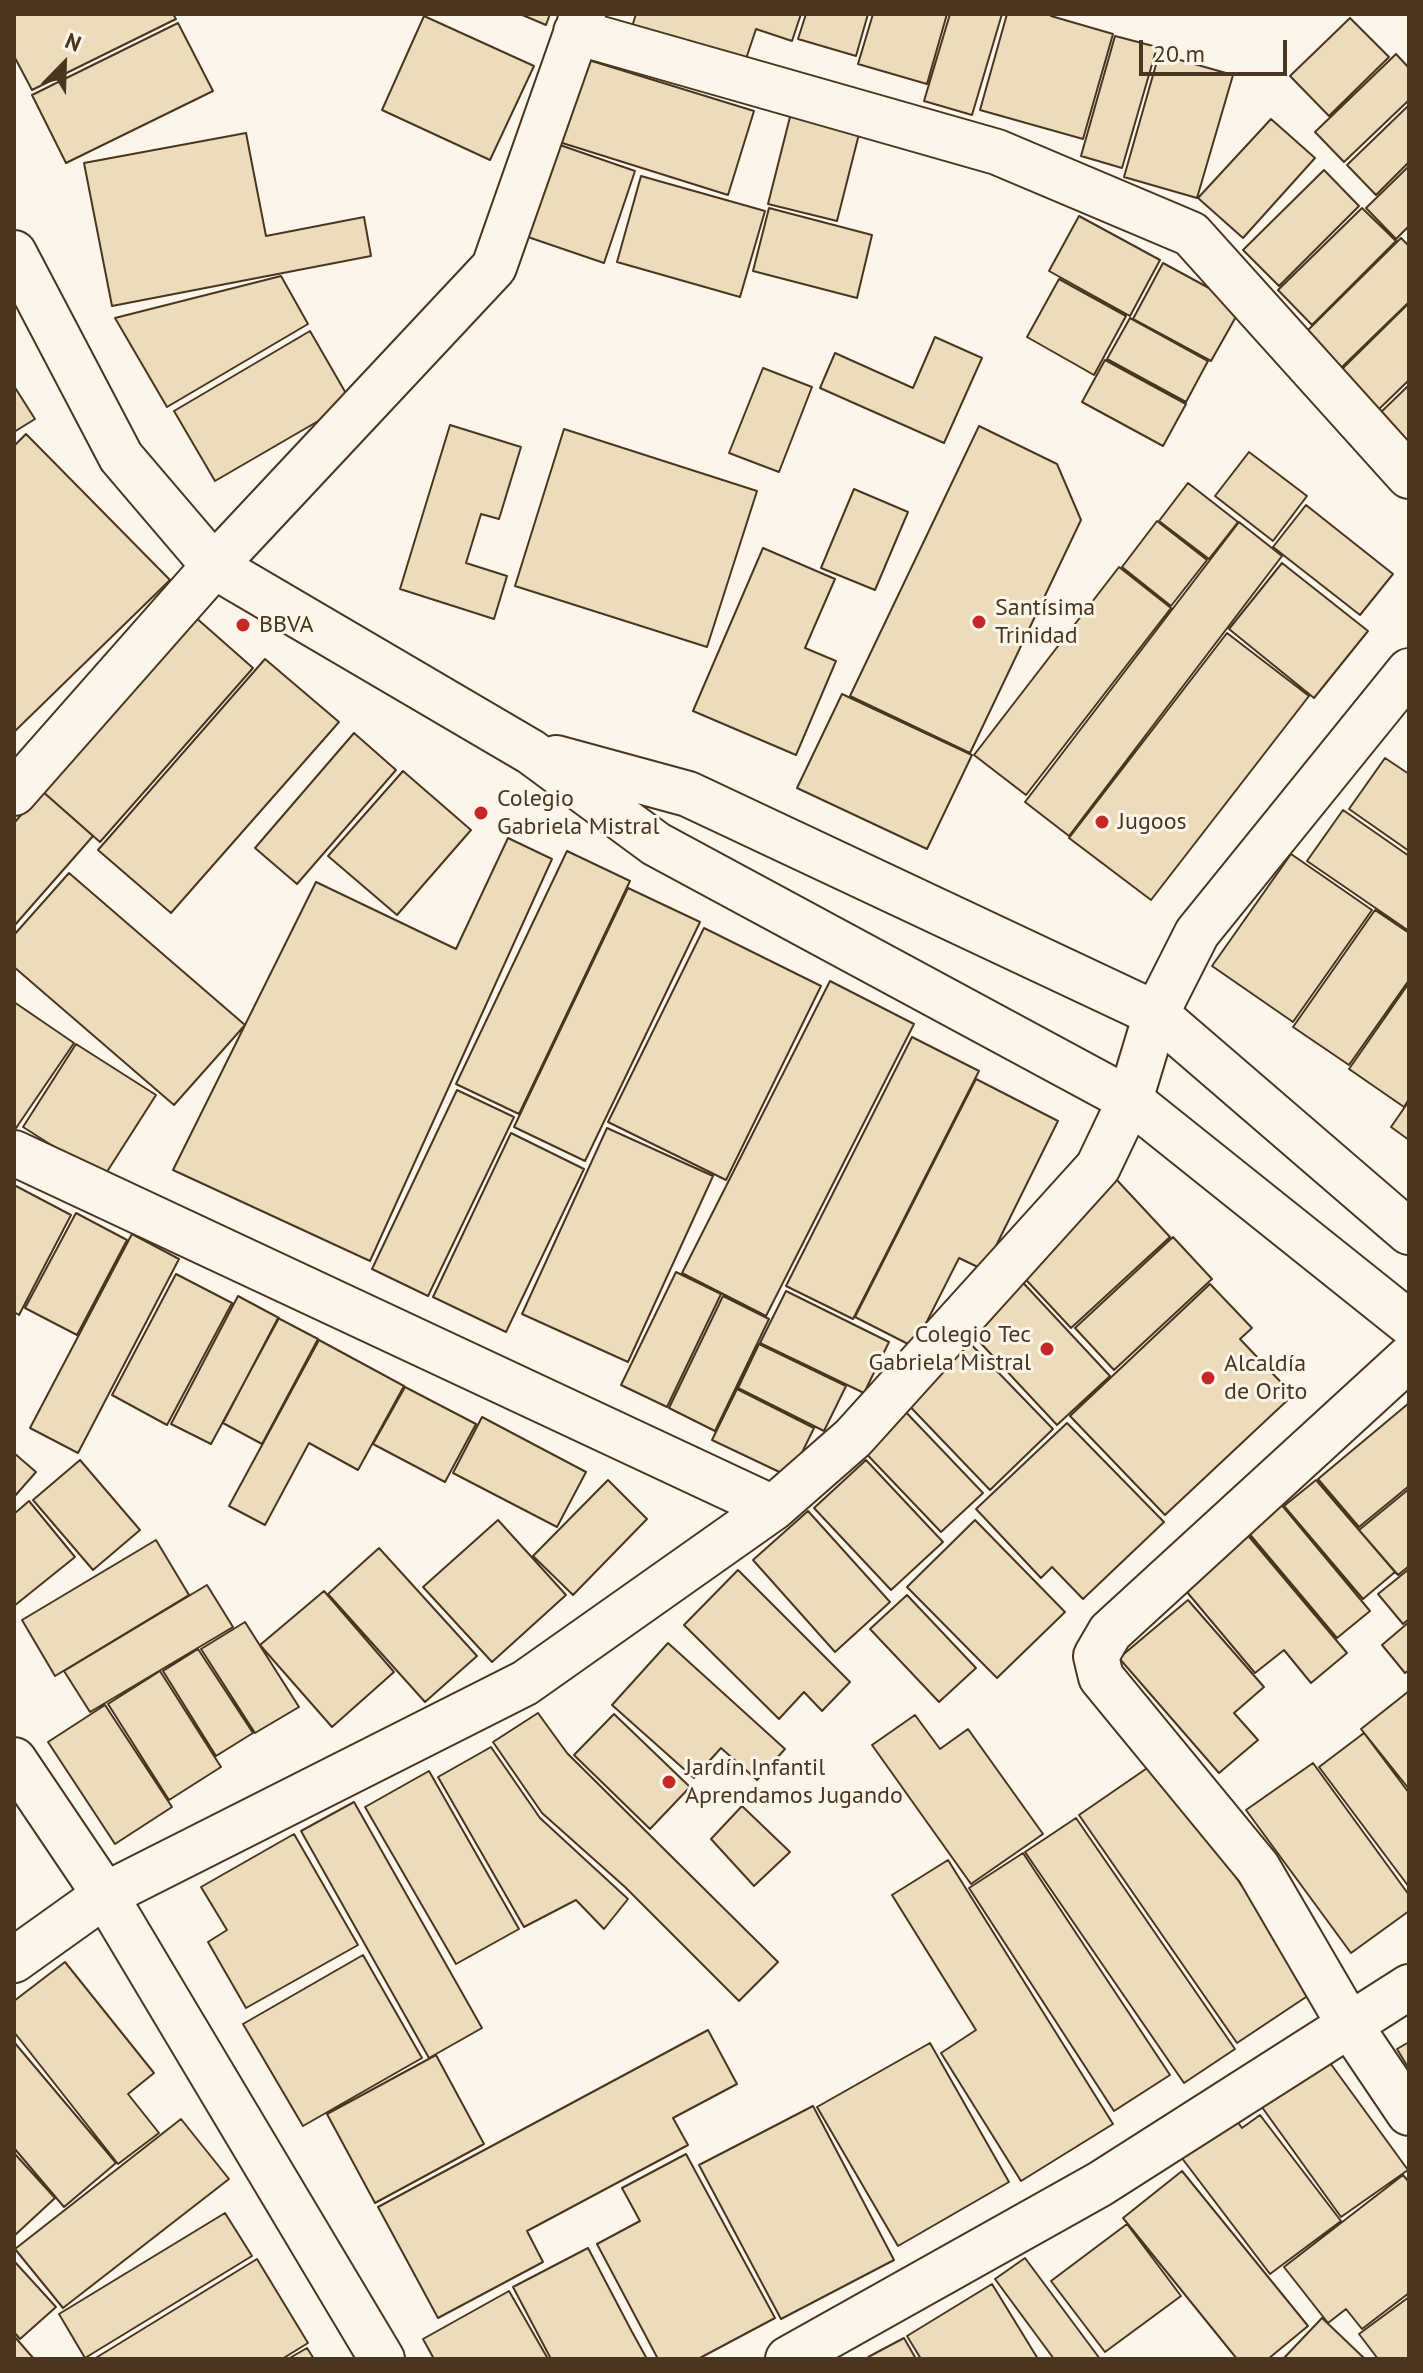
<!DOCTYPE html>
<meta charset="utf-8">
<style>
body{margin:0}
#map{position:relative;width:1423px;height:2373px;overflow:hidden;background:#fbf6e9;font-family:"PT Sans",sans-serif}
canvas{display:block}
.frame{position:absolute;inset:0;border:16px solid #4a3520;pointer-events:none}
.north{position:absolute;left:24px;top:24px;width:80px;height:80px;-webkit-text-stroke:6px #fbf6e9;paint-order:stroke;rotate:23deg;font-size:22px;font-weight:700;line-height:32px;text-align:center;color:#4a3520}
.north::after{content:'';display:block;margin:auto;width:28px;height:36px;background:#4a3520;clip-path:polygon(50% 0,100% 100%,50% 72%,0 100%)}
.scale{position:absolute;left:1139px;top:40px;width:148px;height:36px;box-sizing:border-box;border:4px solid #4a3520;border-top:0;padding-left:10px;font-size:24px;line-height:28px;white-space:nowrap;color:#4a3520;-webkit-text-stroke:6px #fbf6e9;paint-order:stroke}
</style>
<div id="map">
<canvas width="1423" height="2373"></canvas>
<div class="frame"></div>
<div class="north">N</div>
<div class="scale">20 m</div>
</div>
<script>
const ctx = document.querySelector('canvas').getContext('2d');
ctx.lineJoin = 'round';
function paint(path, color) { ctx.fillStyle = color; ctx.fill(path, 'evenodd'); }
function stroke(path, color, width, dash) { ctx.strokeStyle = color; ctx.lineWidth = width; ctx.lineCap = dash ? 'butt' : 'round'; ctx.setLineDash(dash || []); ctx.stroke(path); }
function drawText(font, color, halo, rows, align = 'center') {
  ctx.font = font + ' "PT Sans",sans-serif'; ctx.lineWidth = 6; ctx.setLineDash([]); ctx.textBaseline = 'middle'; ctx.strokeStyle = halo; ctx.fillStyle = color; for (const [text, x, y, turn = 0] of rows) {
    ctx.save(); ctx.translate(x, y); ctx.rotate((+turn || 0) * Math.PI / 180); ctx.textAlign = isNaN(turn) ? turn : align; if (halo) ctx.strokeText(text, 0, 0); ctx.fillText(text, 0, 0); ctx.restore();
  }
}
const building = new Path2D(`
 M 14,14 L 173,14 L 176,19 L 32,90 L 14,56 Z
 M 520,14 L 550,14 L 546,25 Z
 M 636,14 L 801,14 L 792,41 L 756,29 L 744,65 L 631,30 Z
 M 806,14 L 868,14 L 856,56 L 798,39 Z
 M 873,14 L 947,14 L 927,84 L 858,64 Z
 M 950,14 L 1002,14 L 972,115 L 924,101 Z
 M 1007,14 L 1052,14 L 1051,16 L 1113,34 L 1083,139 L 980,110 Z
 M 424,16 L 534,66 L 490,160 L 382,110 Z
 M 1350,18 L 1389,57 L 1329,116 L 1290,76 Z
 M 178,23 L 213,91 L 66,163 L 32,95 Z
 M 1115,36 L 1157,47 L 1122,168 L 1081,156 Z
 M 1159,54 L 1233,75 L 1197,198 L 1124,177 Z
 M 1396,54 L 1409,68 L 1409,100 L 1344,162 L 1315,132 Z
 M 582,58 L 754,111 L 728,195 L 556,141 Z
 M 1409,105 L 1409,162 L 1376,195 L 1347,165 Z
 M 791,113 L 860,130 L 837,221 L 768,204 Z
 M 1271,119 L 1315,158 L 1243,238 L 1198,198 Z
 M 246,133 L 266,236 L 364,217 L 371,256 L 112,306 L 84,163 Z
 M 557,144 L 635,171 L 604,263 L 525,236 Z
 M 1409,166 L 1409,226 L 1396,239 L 1366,208 Z
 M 1324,170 L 1359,206 L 1279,286 L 1243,250 Z
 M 641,176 L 765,211 L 740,297 L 617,262 Z
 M 769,208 L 872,235 L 857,298 L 753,271 Z
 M 1362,208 L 1396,241 L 1312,325 L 1278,290 Z
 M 1079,216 L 1160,260 L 1130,316 L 1049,271 Z
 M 1401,238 L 1409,246 L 1409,302 L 1341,368 L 1306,332 Z
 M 1163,263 L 1242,306 L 1211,361 L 1133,319 Z
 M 281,276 L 308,324 L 167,407 L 115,318 Z
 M 1059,279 L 1126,316 L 1094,375 L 1027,337 Z
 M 1409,303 L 1409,380 L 1376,412 L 1338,373 Z
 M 1130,318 L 1208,361 L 1186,402 L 1107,359 Z
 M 310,331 L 351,402 L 215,481 L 174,411 Z
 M 935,337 L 982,358 L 944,443 L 820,388 L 835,353 L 913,388 Z
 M 1105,360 L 1186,404 L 1163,446 L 1082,402 Z
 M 763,368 L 812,387 L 779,472 L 729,453 Z
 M 1409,385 L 1409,449 L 1377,416 Z
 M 14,386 L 35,419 L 14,432 Z
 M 450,425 L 521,447 L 499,519 L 481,514 L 466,563 L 507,576 L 494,619 L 400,589 Z
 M 979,426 L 1057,464 L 1081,520 L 970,753 L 850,696 Z
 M 564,429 L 757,491 L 707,647 L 515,586 Z
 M 26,434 L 170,580 L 14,732 L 14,446 Z
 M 1249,452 L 1307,496 L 1273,541 L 1215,496 Z
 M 1188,483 L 1238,522 L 1209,559 L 1159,521 Z
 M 854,489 L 908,512 L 875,590 L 821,568 Z
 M 1306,505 L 1393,574 L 1360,615 L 1273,547 Z
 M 1157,521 L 1207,560 L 1171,606 L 1122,567 Z
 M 1239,522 L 1282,556 L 1069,836 L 1025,802 Z
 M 763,548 L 835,579 L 805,648 L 836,661 L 796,755 L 693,711 Z
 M 1282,563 L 1368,631 L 1314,698 L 1229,629 Z
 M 1119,567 L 1171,608 L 1026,795 L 974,755 Z
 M 194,616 L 253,668 L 100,842 L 41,790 Z
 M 1227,633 L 1309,696 L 1151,900 L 1069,838 Z
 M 265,659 L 339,722 L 171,913 L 98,850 Z
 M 842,694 L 972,755 L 927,849 L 797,788 Z
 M 354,733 L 396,770 L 297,884 L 255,848 Z
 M 1385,758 L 1409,774 L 1409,851 L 1349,809 Z
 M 403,771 L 471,830 L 397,915 L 328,856 Z
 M 42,791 L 93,836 L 14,926 L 14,823 Z
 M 1343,810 L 1409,856 L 1409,931 L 1307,861 Z
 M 508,838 L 552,859 L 370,1261 L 173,1170 L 316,882 L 456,949 Z
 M 567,851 L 630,881 L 519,1114 L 456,1084 Z
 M 1291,854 L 1372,910 L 1293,1022 L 1212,966 Z
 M 69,873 L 245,1025 L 174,1105 L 14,967 L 14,935 Z
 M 628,888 L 700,922 L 585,1161 L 514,1127 Z
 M 1375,910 L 1409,933 L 1409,980 L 1349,1065 L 1293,1027 Z
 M 704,928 L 821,986 L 726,1180 L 608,1122 Z
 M 830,981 L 914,1024 L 766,1316 L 682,1273 Z
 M 1409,983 L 1409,1099 L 1404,1107 L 1349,1069 Z
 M 14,1002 L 74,1043 L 14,1131 Z
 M 912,1037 L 979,1071 L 853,1319 L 786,1286 Z
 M 76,1044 L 156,1095 L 103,1178 L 23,1127 Z
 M 976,1079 L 1058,1121 L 984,1270 L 959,1258 L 914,1347 L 855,1317 Z
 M 457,1090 L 514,1117 L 428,1296 L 372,1269 Z
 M 1409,1101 L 1409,1140 L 1391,1127 Z
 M 607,1128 L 713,1176 L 628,1362 L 522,1314 Z
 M 511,1133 L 584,1169 L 506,1332 L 433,1297 Z
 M 1115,1178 L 1170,1237 L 1071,1328 L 1016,1269 Z
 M 14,1185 L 71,1215 L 19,1315 L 14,1312 Z
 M 76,1213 L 127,1240 L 77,1335 L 25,1308 Z
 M 132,1234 L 179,1259 L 78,1453 L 30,1428 Z
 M 1173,1237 L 1212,1279 L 1114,1370 L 1075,1328 Z
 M 676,1272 L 721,1294 L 667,1407 L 621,1385 Z
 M 1014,1273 L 1110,1376 L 1057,1425 L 961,1322 Z
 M 176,1274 L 232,1303 L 167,1425 L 112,1395 Z
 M 1210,1284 L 1252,1328 L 1240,1339 L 1293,1395 L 1165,1515 L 1070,1416 Z
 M 786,1291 L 889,1342 L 864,1393 L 760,1343 Z
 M 238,1296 L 279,1318 L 211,1444 L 171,1424 Z
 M 723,1296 L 769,1319 L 715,1431 L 669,1408 Z
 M 278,1318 L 318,1339 L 262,1444 L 223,1423 Z
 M 961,1334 L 1053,1429 L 990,1490 L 898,1394 Z
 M 319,1340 L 404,1386 L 358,1470 L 309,1443 L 265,1525 L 229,1506 Z
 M 759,1344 L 846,1386 L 824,1431 L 738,1388 Z
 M 405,1387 L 476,1424 L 445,1482 L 373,1444 Z
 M 737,1389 L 814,1428 L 790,1477 L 712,1440 Z
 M 1409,1403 L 1409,1486 L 1359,1527 L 1318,1479 Z
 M 900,1406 L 983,1493 L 941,1532 L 858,1445 Z
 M 482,1417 L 586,1472 L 557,1527 L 453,1473 Z
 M 1067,1423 L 1164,1522 L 1083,1599 L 1052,1567 L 1041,1578 L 976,1509 Z
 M 14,1453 L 36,1472 L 14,1497 Z
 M 80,1460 L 140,1530 L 93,1570 L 33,1500 Z
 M 866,1460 L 943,1542 L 891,1590 L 814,1508 Z
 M 608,1480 L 647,1519 L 573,1595 L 533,1556 Z
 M 1316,1480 L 1395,1572 L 1363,1599 L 1284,1506 Z
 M 1409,1489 L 1409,1566 L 1398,1575 L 1359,1530 Z
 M 29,1501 L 75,1557 L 14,1606 L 14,1514 Z
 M 1280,1503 L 1370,1611 L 1337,1638 L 1247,1531 Z
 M 808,1511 L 890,1602 L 835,1652 L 753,1560 Z
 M 498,1520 L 566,1595 L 492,1662 L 423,1587 Z
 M 975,1520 L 1065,1612 L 997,1678 L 907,1587 Z
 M 1240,1526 L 1347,1653 L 1311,1683 L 1284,1650 L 1255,1673 L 1176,1579 Z
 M 156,1540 L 189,1595 L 55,1676 L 22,1620 Z
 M 379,1548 L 477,1656 L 425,1702 L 328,1594 Z
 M 1409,1569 L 1409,1619 L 1403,1624 L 1378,1594 Z
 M 738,1570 L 850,1682 L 822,1711 L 804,1692 L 779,1719 L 684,1625 Z
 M 207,1585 L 233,1627 L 90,1712 L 64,1671 Z
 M 324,1591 L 394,1672 L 332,1727 L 260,1645 Z
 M 907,1595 L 976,1668 L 939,1702 L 870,1629 Z
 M 1188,1600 L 1264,1687 L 1234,1713 L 1258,1740 L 1219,1773 L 1119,1658 Z
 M 245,1622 L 299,1707 L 255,1733 L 201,1649 Z
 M 1409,1622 L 1409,1670 L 1405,1673 L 1382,1645 Z
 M 668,1643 L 785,1749 L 757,1780 L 721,1748 L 694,1778 L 612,1705 Z
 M 198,1649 L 253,1733 L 216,1756 L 163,1671 Z
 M 160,1671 L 221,1767 L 169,1800 L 108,1704 Z
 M 1409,1691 L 1409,1789 L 1361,1729 Z
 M 105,1705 L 172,1807 L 115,1844 L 48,1742 Z
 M 538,1713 L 567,1753 L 778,1962 L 739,2001 L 625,1887 L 542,1813 L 493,1742 Z
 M 614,1714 L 690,1787 L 650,1829 L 574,1755 Z
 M 915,1715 L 940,1749 L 968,1729 L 1043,1834 L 971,1884 L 872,1745 Z
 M 1364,1733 L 1409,1793 L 1409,1887 L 1319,1767 Z
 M 491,1747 L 540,1818 L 628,1899 L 604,1929 L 576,1900 L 524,1927 L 438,1777 Z
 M 1156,1762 L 1315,1991 L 1237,2043 L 1079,1815 Z
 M 1313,1763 L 1409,1895 L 1409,1911 L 1351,1953 L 1246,1810 Z
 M 429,1771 L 519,1929 L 456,1964 L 365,1807 Z
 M 354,1802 L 482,2028 L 429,2058 L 301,1831 Z
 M 742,1806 L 790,1852 L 754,1886 L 711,1839 Z
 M 1076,1818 L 1235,2049 L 1184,2083 L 1025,1852 Z
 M 294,1834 L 358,1945 L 246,2008 L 208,1942 L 227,1930 L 201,1887 Z
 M 1023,1853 L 1170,2075 L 1114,2111 L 969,1888 Z
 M 948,1860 L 1113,2124 L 1021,2181 L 941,2053 L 976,2030 L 892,1895 Z
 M 363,1955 L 422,2058 L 303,2126 L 243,2024 Z
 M 65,1962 L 154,2073 L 128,2094 L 159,2133 L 118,2164 L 14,2032 L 14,2001 Z
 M 708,2030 L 737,2084 L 673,2118 L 688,2145 L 527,2231 L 543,2262 L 438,2318 L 378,2207 Z
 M 14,2042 L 116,2163 L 64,2207 L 14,2148 Z
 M 1409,2042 L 1409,2069 L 1397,2049 Z
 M 930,2043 L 1009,2182 L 898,2246 L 817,2107 Z
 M 436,2055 L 484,2144 L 375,2203 L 327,2114 Z
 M 1325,2056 L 1408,2170 L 1341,2217 L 1259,2103 Z
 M 813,2106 L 894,2260 L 781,2319 L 699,2165 Z
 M 1228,2109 L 1242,2128 L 1260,2115 L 1341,2221 L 1270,2274 L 1175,2149 Z
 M 181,2119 L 229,2179 L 63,2308 L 15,2249 Z
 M 14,2153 L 55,2198 L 14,2236 Z
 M 686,2154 L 775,2318 L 698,2359 L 658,2359 L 597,2244 L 640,2221 L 622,2188 Z
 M 1182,2171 L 1308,2326 L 1268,2359 L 1237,2359 L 1123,2218 Z
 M 1403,2175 L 1409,2182 L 1409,2293 L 1362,2329 L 1346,2309 L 1328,2323 L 1284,2267 Z
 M 225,2213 L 252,2256 L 85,2358 L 59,2314 Z
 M 1127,2224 L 1181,2296 L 1105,2352 L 1051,2281 Z
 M 588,2248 L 631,2330 L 647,2359 L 551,2359 L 513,2287 Z
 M 1025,2258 L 1100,2359 L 1054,2359 L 995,2279 Z
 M 257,2259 L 308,2343 L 282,2359 L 94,2359 Z
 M 14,2261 L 56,2307 L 20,2339 L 14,2332 Z
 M 992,2284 L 1038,2359 L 921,2359 L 907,2336 Z
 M 509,2291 L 548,2359 L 434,2359 L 423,2339 Z
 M 1409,2297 L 1409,2359 L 1378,2359 L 1359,2334 Z
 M 1322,2318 L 1365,2359 L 1283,2359 Z
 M 14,2336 L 34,2359 L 14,2359 Z
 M 904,2338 L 916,2359 L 865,2359 L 870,2356 Z
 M 307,2348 L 314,2359 L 288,2359 Z`);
paint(building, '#ecdcbc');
stroke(building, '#4a3520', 2);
const minor = new Path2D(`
 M 576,32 L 997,152 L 1191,234 L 1409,476
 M 14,793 L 214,566 L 494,267 L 583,14
 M 14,1153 L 773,1508
 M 1409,1358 L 1110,1632 L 1096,1656 L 1101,1677 L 1258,1868 L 1349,2024 L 1409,2113
 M 14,1760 L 105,1895 L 382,2359
 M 14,1960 L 105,1895 L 525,1683 L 773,1508 L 853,1438 L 1098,1167 L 1130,1100 L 1156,1014 L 1197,933 L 1409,671
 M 788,2359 L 1100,2184 L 1409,1987`);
const secondary = new Path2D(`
 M 14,253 L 121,457 L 214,566 L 531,752 L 656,844 L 1130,1100 L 1409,1323
 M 556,758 L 688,794 L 1156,1014 L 1409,1232`);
stroke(minor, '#4a3520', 48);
stroke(secondary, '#4a3520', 48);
stroke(minor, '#fbf6e9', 44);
stroke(secondary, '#fbf6e9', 44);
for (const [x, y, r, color] of [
 [979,622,8,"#c62828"],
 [243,625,8,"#c62828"],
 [481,813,8,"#c62828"],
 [1102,822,8,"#c62828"],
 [1047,1349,8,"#c62828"],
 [1208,1378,8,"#c62828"],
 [669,1782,8,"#c62828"]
]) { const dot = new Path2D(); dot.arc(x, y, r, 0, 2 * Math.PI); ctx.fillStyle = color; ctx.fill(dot); stroke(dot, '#fbf6e9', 3); }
drawText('24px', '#4a3520', '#fbf6e9', [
 ["Santísima",995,608],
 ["Trinidad",995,636],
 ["BBVA",259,625],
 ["Colegio",497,799],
 ["Gabriela Mistral",497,827],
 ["Jugoos",1118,822],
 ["Colegio Tec",1031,1335,"right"],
 ["Gabriela Mistral",1031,1363,"right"],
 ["Alcaldía",1224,1364],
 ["de Orito",1224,1392],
 ["Jardín Infantil",685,1768],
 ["Aprendamos Jugando",685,1796]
], 'left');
</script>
